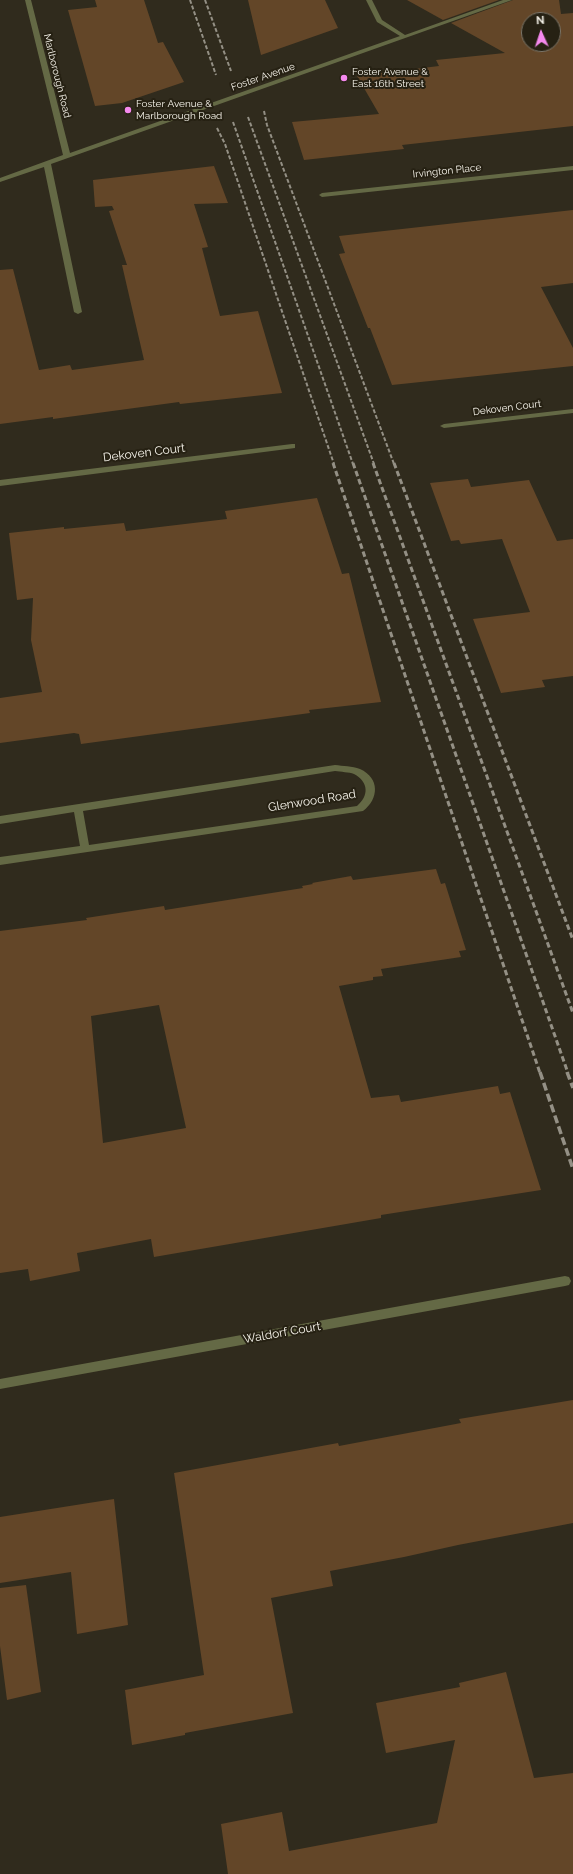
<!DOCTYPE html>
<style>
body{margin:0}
#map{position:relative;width:573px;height:1874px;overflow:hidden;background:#302b1d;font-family:Raleway,sans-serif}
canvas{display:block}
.north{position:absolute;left:521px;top:12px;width:40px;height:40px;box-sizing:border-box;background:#262113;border:1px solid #7a7569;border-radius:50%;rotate:357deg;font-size:11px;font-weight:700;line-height:16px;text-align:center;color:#f7f4eb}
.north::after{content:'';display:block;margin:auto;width:14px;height:18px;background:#f589ee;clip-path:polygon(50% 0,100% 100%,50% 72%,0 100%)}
</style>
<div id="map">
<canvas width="573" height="1874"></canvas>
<div class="north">N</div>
</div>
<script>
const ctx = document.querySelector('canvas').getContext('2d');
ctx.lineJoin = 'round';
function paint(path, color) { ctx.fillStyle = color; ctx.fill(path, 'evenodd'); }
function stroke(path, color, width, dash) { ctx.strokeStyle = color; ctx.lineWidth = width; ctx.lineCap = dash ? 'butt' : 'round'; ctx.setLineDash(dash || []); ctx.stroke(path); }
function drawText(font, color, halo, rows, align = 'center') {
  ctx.font = font + ' Raleway,sans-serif'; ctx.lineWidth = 4; ctx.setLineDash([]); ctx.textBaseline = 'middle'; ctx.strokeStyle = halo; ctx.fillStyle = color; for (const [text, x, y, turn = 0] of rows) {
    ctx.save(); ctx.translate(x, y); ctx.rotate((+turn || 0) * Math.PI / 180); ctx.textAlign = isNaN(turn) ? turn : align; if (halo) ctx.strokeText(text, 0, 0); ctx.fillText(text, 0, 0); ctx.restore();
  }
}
paint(new Path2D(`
 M 95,0 L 144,0 L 158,43 L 163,42 L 184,82 L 122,103 L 95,106 L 68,10 L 97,7 Z
 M 248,0 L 325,0 L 338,28 L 261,55 Z
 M 407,0 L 499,0 L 443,20 Z
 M 513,0 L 559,0 L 561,14 L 573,13 L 573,126 L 402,145 L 404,149 L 304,160 L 292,122 L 379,114 L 357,76 L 439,66 L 436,60 L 505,53 L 451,23 ZM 529,20 L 553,20 L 553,44 L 529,44 Z
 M 214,166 L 228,203 L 194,204 L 208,247 L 202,248 L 220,316 L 258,311 L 282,393 L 180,404 L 179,402 L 53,419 L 53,417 L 0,424 L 0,270 L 13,269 L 39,370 L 70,365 L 72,370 L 144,360 L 122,265 L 127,265 L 109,211 L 114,210 L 112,206 L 95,207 L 93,180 Z
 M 573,210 L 573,283 L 541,287 L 573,348 L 573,366 L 392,385 L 370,328 L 368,328 L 339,254 L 345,253 L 339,236 Z
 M 468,479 L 471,487 L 529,480 L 557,541 L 573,539 L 573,676 L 542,680 L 545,687 L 501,693 L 473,619 L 530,612 L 502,539 L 461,544 L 459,540 L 451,541 L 430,483 Z
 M 317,498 L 342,574 L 349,573 L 381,702 L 309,710 L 310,713 L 81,744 L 79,734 L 74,733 L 0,743 L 0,698 L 42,692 L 31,640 L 33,598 L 17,600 L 9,533 L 64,527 L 64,529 L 124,523 L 126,531 L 227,519 L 225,511 Z
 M 436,869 L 441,884 L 445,883 L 466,950 L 459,951 L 461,957 L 381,969 L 383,976 L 373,977 L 373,980 L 339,986 L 371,1098 L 399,1095 L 401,1102 L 498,1086 L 500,1094 L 510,1092 L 541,1190 L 381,1215 L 381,1218 L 154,1257 L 151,1239 L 77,1253 L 80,1271 L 30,1281 L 28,1269 L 0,1273 L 0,931 L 87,920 L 86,918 L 164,906 L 165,910 L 303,888 L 302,886 L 313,884 L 312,883 L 351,876 L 353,880 ZM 159,1005 L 186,1128 L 103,1143 L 91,1016 Z
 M 573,1400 L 573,1523 L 458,1545 L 404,1557 L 330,1571 L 333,1586 L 271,1598 L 293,1713 L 185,1733 L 185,1735 L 132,1745 L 125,1690 L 204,1675 L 174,1473 L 338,1443 L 339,1446 L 461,1423 L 459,1419 Z
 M 114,1499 L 128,1625 L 77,1634 L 71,1572 L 0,1583 L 0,1517 Z
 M 26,1585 L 41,1692 L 7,1700 L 0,1646 L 0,1588 Z
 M 506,1672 L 534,1778 L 573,1773 L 573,1874 L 228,1874 L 221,1824 L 282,1812 L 289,1851 L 437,1823 L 455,1740 L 386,1753 L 376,1703 L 460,1687 L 459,1683 Z`), '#634628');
paint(new Path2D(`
 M 25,0 L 31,0 L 70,153 L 400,36 L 377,22 L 366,0 L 372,0 L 382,20 L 405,35 L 503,0 L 512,0 L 51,164 L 82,312 L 78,314 L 74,312 L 44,167 L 0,182 L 0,178 L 63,155 Z
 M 573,166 L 573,170 L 322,197 L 319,195 L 322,193 Z
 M 573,409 L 573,413 L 444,428 L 440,426 L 444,424 Z
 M 292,444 L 295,444 L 295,448 L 0,486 L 0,480 Z
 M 335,765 C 343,766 352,766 360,769 C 380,778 379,799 363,811 L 0,865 L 0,857 L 80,846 L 74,812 L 0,824 L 0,816 ZM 335,771 C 341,772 349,772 354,774 C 369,782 369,796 357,806 L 89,845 L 83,811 Z
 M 565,1276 L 569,1277 L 571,1281 L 569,1285 L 565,1286 L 0,1389 L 0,1379 Z`), '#646945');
stroke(new Path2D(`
 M 190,0 L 216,75
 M 205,0 L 231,71
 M 264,111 L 267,125 L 394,464
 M 248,117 L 374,464
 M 233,122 L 353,464
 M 217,128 L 225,144 L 334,464`), '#949085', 2, [4, 2]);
stroke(new Path2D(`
 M 333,463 L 540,1073
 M 353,463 L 568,1073
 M 373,463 L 573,1013
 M 394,463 L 573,940`), '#949085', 3, [5.5, 3]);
stroke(new Path2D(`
 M 540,1072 L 573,1169
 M 567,1072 L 573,1088`), '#949085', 3.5, [8, 3.5]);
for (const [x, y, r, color] of [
 [344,78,4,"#f589ee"],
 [128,110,4,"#f589ee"]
]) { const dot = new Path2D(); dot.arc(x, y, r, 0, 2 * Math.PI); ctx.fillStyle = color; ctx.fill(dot); stroke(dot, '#262113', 1.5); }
drawText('10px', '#f7f4eb', '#262113', [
 ["Foster Avenue &",352,72],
 ["East 16th Street",352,84],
 ["Foster Avenue &",136,104],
 ["Marlborough Road",136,116]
], 'left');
drawText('10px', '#f7f4eb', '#262113', [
 ["Marlborough Road",57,76,76],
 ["Foster Avenue",263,77,-19],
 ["Irvington Place",447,171,-6],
 ["Dekoven Court",507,408,-7]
]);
drawText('12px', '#f7f4eb', '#262113', [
 ["Dekoven Court",144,453,-7],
 ["Glenwood Road",312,801,-9],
 ["Waldorf Court",282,1333,-10]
]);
</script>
